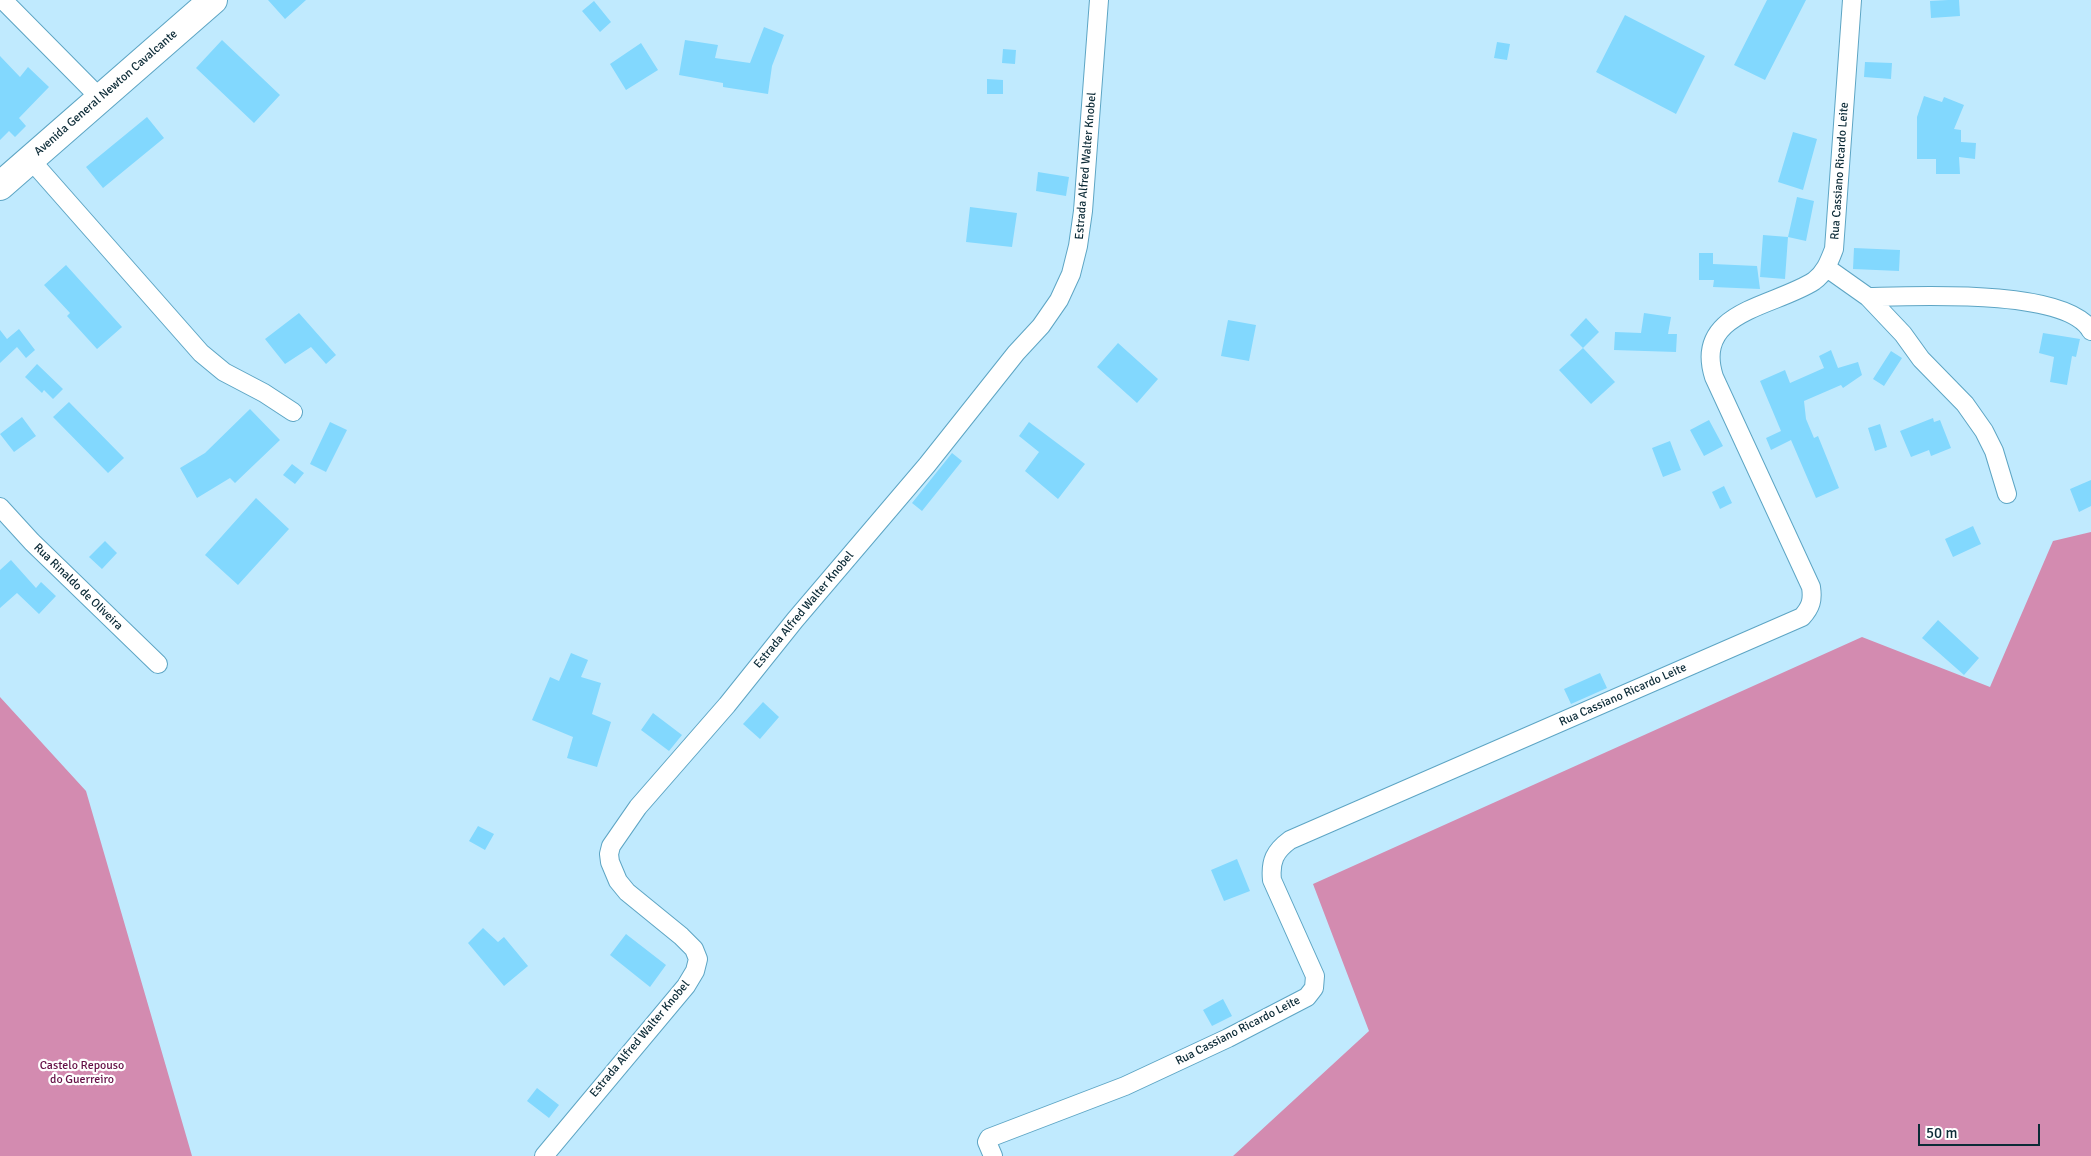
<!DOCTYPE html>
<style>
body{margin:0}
#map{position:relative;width:2091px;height:1156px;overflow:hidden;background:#c0eafe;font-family:Signika,sans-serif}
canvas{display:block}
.scale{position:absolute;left:1918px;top:1124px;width:122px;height:22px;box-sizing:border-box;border:2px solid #0c2b37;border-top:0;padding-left:6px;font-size:15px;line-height:18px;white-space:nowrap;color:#0c2b37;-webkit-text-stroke:4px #fff;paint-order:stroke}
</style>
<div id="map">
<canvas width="2091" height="1156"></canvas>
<div class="scale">50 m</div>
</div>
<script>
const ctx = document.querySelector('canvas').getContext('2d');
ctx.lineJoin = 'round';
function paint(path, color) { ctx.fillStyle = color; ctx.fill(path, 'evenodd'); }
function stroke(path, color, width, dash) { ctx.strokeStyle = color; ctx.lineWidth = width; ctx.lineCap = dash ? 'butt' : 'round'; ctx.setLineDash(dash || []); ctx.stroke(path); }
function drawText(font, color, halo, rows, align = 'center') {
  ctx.font = font + ' Signika,sans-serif'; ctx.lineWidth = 4.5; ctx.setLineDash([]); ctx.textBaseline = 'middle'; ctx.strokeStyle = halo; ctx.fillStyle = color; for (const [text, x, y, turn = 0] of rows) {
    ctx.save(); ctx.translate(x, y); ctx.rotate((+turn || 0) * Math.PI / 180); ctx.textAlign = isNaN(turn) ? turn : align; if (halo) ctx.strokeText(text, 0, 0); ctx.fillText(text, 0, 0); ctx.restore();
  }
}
paint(new Path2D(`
 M 2091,532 L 2091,1156 L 1233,1156 L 1369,1031 L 1313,884 L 1862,637 L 1990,687 L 2053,541 Z
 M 0,697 L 86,791 L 192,1156 L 0,1156 Z`), '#d38bb0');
paint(new Path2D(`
 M 268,0 L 306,0 L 285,19 Z
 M 1767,0 L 1806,0 L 1765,80 L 1734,65 Z
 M 1948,0 L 1959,0 L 1960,16 L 1931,18 L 1930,1 Z
 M 594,1 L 611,22 L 600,32 L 582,11 Z
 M 1625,15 L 1705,56 L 1676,114 L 1596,72 Z
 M 764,27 L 784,35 L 772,66 L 768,94 L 723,87 L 723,83 L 679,75 L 685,40 L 718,45 L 715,58 L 750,63 Z
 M 222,40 L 280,95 L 254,123 L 196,68 Z
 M 1497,42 L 1510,44 L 1507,60 L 1494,58 Z
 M 641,43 L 658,70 L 626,90 L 610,64 Z
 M 1003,49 L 1016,50 L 1015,64 L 1002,63 Z
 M 0,56 L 20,77 L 28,67 L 49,87 L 19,118 L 26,126 L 15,137 L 9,131 L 0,140 Z
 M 1865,62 L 1892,63 L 1891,79 L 1864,77 Z
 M 987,79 L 1003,80 L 1003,94 L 987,94 Z
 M 1924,96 L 1942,102 L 1944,97 L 1964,105 L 1954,129 L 1961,130 L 1961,142 L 1976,143 L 1975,159 L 1959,157 L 1960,174 L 1936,174 L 1936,159 L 1917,159 L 1917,117 Z
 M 147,117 L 164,138 L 103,188 L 86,167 Z
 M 1793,132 L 1817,139 L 1803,190 L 1778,182 Z
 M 1038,172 L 1069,177 L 1066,196 L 1036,191 Z
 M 1797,197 L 1814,201 L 1806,241 L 1788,237 Z
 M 970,207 L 1017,213 L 1012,247 L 966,242 Z
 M 1763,235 L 1788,237 L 1785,279 L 1760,277 Z
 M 1854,248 L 1900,250 L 1899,271 L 1853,269 Z
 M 1699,253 L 1713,253 L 1713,264 L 1757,266 L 1760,289 L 1713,287 L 1714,280 L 1699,280 Z
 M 66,265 L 122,327 L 97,349 L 67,316 L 70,313 L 44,285 Z
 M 299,313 L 336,355 L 326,364 L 311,347 L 285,364 L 265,339 Z
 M 1644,313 L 1671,317 L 1668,334 L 1677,334 L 1676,352 L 1614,350 L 1615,332 L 1641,333 Z
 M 1586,318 L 1599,332 L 1583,348 L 1570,335 Z
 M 1228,320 L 1256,325 L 1249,361 L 1221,356 Z
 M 19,329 L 35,350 L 26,358 L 17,347 L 0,363 L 0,330 L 7,339 Z
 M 2043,333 L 2080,339 L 2076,357 L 2072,356 L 2067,385 L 2050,382 L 2054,357 L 2039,353 Z
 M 1118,343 L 1158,379 L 1137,403 L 1097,367 Z
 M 1583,348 L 1615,382 L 1591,404 L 1559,370 Z
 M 1831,350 L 1838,368 L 1858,362 L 1862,375 L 1843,388 L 1841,385 L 1804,401 L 1806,419 L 1814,438 L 1818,436 L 1839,488 L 1816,498 L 1791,440 L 1771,450 L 1766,438 L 1781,431 L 1760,381 L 1785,370 L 1790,383 L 1824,368 L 1819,356 Z
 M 1891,351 L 1902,358 L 1884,386 L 1873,379 Z
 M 37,364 L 63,389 L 53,399 L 44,390 L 42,393 L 25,377 Z
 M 69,402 L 124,458 L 108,473 L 53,417 Z
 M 250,409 L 280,440 L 235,483 L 230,478 L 197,498 L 180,468 L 205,453 Z
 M 22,417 L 36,436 L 14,452 L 0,434 Z
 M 1933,418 L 1934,422 L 1940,420 L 1951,448 L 1931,456 L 1929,450 L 1911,457 L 1900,431 Z
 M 1709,420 L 1723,446 L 1704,456 L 1690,430 Z
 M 330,422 L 347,430 L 326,472 L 310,464 Z
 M 1029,422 L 1085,464 L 1058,499 L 1025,471 L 1039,452 L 1019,436 Z
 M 1880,424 L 1887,447 L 1875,451 L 1868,428 Z
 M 1670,441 L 1681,470 L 1663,477 L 1652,448 Z
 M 952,453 L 962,461 L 922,511 L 912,503 Z
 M 292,464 L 304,473 L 295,484 L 283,475 Z
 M 2091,480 L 2091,506 L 2079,512 L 2070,489 Z
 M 1724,486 L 1732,503 L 1720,509 L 1712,492 Z
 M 256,498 L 289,529 L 238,585 L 205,555 Z
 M 1973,526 L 1981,544 L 1953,557 L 1945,539 Z
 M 105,541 L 117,553 L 102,569 L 89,557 Z
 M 11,560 L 36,588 L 41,582 L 56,596 L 39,614 L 17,593 L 0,608 L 0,570 Z
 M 1938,620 L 1979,658 L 1964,675 L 1922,638 Z
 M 571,653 L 588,660 L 581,677 L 601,683 L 592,714 L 611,722 L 597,767 L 567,758 L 573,737 L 532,720 L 550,677 L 559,681 Z
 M 1600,673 L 1607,688 L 1571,704 L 1564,689 Z
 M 763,702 L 779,717 L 760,739 L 743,724 Z
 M 653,713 L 682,735 L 669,751 L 641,730 Z
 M 478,826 L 494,834 L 485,850 L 469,841 Z
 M 1237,859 L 1250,891 L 1224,901 L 1211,870 Z
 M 483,928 L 498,942 L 504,937 L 528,966 L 504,986 L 468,943 Z
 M 626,934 L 666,965 L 650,987 L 610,955 Z
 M 1223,999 L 1232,1016 L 1212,1026 L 1203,1010 Z
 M 537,1088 L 559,1105 L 549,1118 L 527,1101 Z`), '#82d8fe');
const street = new Path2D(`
 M 3,0 L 100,98
 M 30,159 L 201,353 L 224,372 L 264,393 L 293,412
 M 1827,268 L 1868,297 L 1903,334 L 1921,359 L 1965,404 L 1984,431 L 1994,451 L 2007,494
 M 1868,297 C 1914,296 2067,288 2091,331
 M 0,507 L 32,542 L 158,664
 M 544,1156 L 686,986 L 695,971 L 698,959 L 694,949 L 681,936 L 627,892 L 618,881 L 610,862 L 609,854 L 611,846 L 638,807 L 727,705 L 795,620 L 927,465 L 1016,353 L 1041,326 L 1059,300 L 1071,274 L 1078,246 L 1083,211 L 1099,0
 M 993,1156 L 987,1142 L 989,1138 L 1125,1086 L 1228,1038 L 1307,997 L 1314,988 L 1315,976 L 1272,880 C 1270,861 1275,851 1290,840 L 1802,617 C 1811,607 1813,600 1811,587 L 1714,377 C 1693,311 1774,307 1814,281 C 1825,273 1829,262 1834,249 L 1852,0`);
const primary = new Path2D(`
 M 0,186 L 213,0`);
stroke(street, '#5da5c4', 20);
stroke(primary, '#5da5c4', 30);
stroke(street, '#fff', 18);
stroke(primary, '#fff', 28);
drawText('12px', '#0c2b37', '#fff', [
 ["Avenida General Newton Cavalcante",106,93,-41],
 ["Estrada Alfred Walter Knobel",1086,166,-85],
 ["Rua Cassiano Ricardo Leite",1840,171,-86],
 ["Rua Rinaldo de Oliveira",78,587,44],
 ["Estrada Alfred Walter Knobel",804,610,-50],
 ["Rua Cassiano Ricardo Leite",1623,695,-24],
 ["Rua Cassiano Ricardo Leite",1238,1031,-27],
 ["Estrada Alfred Walter Knobel",640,1039,-50]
]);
drawText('12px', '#640f45', '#fff', [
 ["Castelo Repouso",82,1066],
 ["do Guerreiro",82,1080]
]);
</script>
